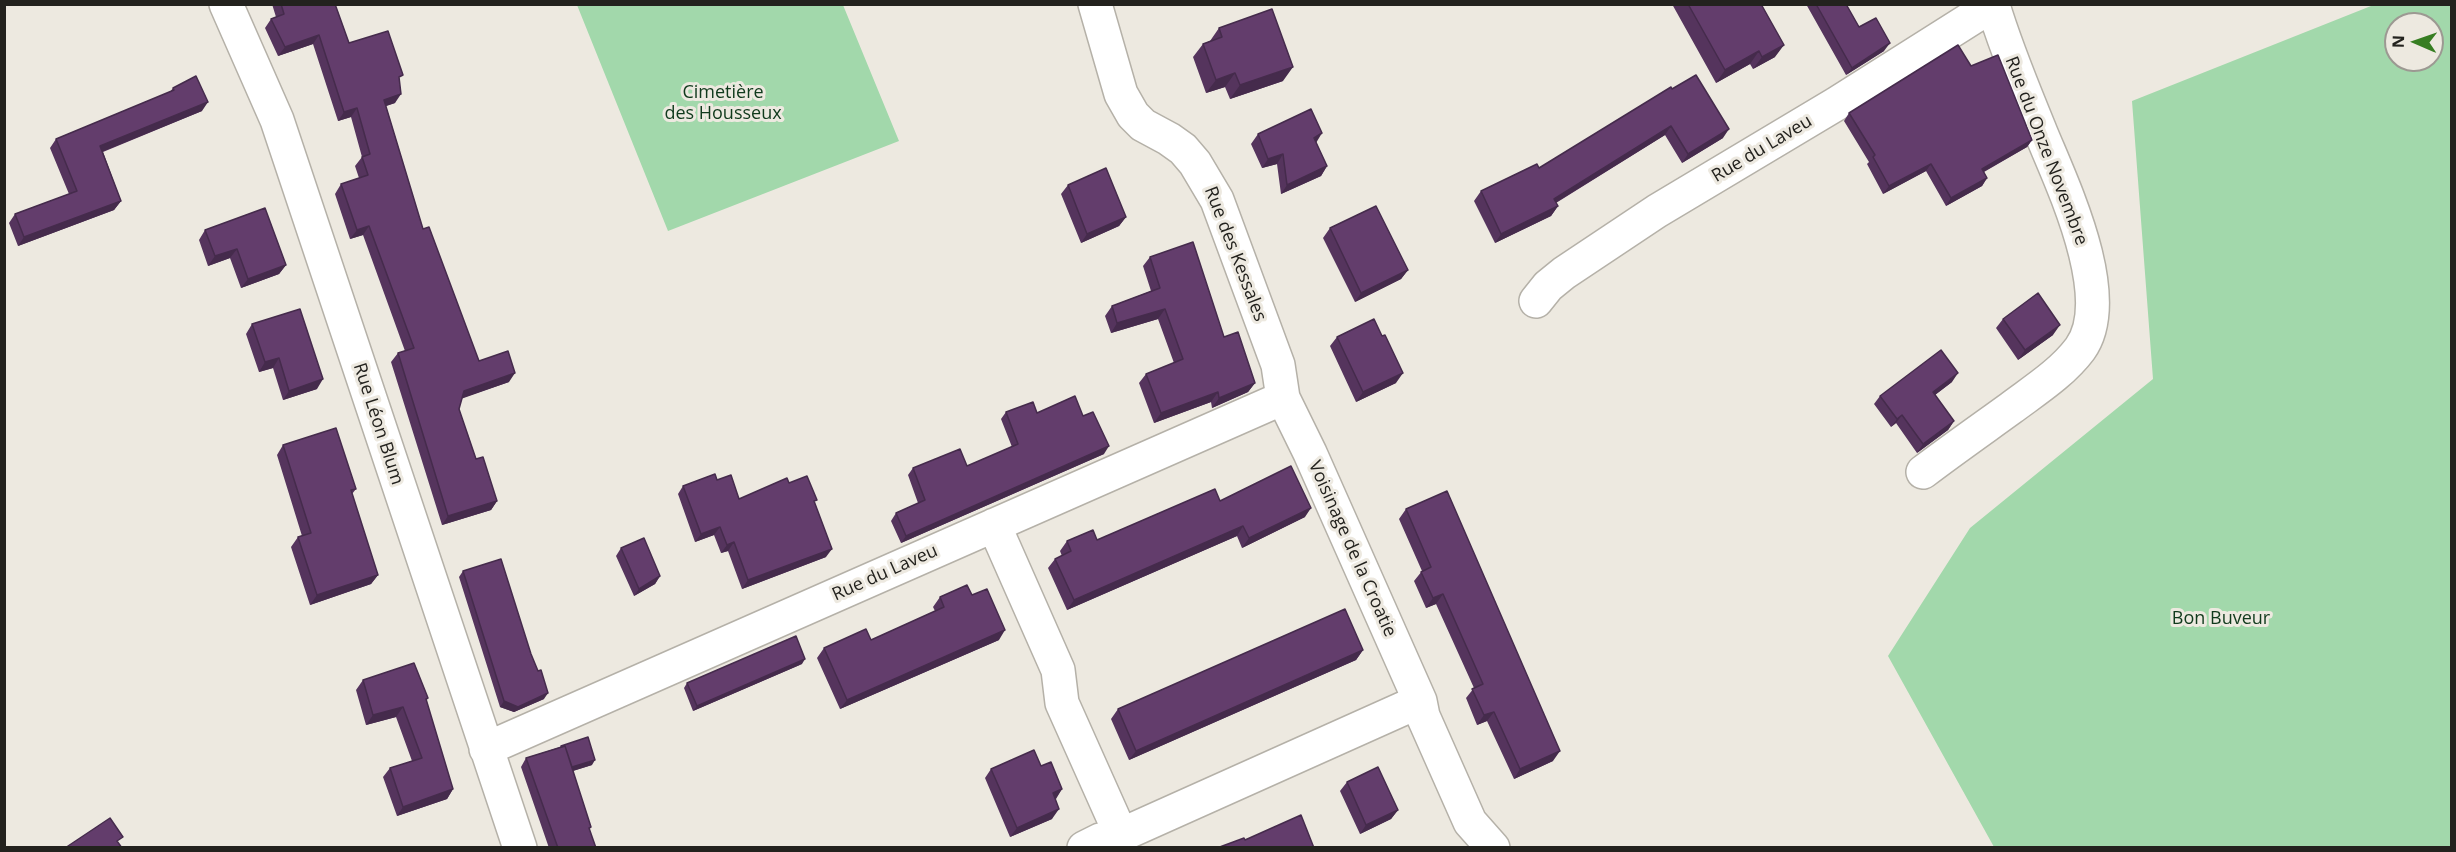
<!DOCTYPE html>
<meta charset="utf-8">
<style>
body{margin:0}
#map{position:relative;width:2456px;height:852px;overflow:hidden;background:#ede9e0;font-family:"Open Sans",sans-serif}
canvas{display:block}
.frame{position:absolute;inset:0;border:6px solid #23221e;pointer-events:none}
.north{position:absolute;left:2384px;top:12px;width:60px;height:60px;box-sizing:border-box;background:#ede9e0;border:2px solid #9c9992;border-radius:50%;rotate:272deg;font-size:16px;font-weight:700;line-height:24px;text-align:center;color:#23221e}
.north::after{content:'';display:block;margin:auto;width:21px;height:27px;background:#377e22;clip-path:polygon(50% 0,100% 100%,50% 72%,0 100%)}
</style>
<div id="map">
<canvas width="2456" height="852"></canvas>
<div class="frame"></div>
<div class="north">N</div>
</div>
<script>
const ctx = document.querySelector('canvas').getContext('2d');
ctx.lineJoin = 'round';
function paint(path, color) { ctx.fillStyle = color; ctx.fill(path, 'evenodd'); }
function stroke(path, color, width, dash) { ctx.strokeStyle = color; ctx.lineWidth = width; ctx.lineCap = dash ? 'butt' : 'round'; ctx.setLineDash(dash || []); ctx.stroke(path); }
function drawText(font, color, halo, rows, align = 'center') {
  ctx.font = font + ' "Open Sans",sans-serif'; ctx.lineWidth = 6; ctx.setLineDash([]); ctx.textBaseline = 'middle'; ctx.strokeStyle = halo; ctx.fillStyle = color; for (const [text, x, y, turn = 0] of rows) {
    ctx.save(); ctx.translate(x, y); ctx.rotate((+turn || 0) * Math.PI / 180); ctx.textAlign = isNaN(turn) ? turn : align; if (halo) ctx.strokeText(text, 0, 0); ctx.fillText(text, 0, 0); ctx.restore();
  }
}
paint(new Path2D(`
 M 2376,4 L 2451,5 L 2451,847 L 1994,847 L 1888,656 L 1970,528 L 2153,379 L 2132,101 ZM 2396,24 L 2432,24 L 2432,60 L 2396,60 Z
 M 577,5 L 843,5 L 899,141 L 668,231 Z`), '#a2d8ab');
const street = new Path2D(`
 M 226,4 L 277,120 L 520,848
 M 1095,4 L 1121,94 L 1133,115 L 1143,125 L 1169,139 L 1183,149 L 1195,163 L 1217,200 L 1278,365 L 1283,398 L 1310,453 L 1420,701 L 1423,716 L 1470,822 L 1493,848
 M 1536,301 L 1548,286 L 1564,273 L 1657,211 L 1836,104 L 1994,4
 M 1923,472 C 1952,450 1982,429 2011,408 C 2035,390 2062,373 2080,349 C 2117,298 2062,184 2041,133 C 2024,91 2006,49 1993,5
 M 994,525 L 1058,670 L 1062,703 L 1121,835
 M 486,749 L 1283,398
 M 1084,848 L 1100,840 L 1121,835 L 1420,701`);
stroke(street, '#b5b1a8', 36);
stroke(street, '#fff', 33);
paint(new Path2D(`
 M 335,4 L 349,43 L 399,80 L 395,103 L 386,106 L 423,229 L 479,361 L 509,382 L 462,398 L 459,409 L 476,459 L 497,501 L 491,510 L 442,525 L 391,362 L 398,353 L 405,351 L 363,235 L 350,239 L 335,194 L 341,184 L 359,178 L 355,166 L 362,157 L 351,117 L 338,121 L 313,44 L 278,56 L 265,28 L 271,19 L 276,17 L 272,4 Z
 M 1672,4 L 1761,4 L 1775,57 L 1753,69 L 1750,64 L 1716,83 Z
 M 1806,4 L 1846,4 L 1859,27 L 1884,51 L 1846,75 Z
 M 1219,28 L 1283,81 L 1230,99 L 1225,87 L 1206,93 L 1193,57 L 1203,44 L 1210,41 Z
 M 1971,66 L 2032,140 L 2027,147 L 1984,172 L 1987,178 L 1982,186 L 1946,206 L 1926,171 L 1883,194 L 1867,164 L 1869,162 L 1844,121 L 1849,113 Z
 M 173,88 L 202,111 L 103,152 L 121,201 L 114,210 L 18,246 L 9,223 L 15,214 L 69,194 L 50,148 L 56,139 L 170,92 Z
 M 1672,89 L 1723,138 L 1682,163 L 1665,135 L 1556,203 L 1558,206 L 1551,216 L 1495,243 L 1474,201 L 1481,191 L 1539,168 Z
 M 1258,134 L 1316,142 L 1327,166 L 1321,176 L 1281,194 L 1277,164 L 1262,168 L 1251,144 Z
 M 1068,185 L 1126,217 L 1119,226 L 1081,243 L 1061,194 Z
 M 1330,228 L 1408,270 L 1401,279 L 1355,302 L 1323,238 Z
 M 205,230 L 286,265 L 279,274 L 241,288 L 230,258 L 208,266 L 199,240 Z
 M 1150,257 L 1224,337 L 1255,383 L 1248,392 L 1212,408 L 1211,402 L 1154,423 L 1139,383 L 1146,374 L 1174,363 L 1158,319 L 1111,333 L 1105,316 L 1112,306 L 1151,291 L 1143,266 Z
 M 2003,319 L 2053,335 L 2018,360 L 1996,328 Z
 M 252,324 L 317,389 L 283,400 L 273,368 L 259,372 L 246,334 Z
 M 1337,337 L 1396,383 L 1356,402 L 1330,346 Z
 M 1952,382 L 1935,395 L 1954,421 L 1948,430 L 1917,453 L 1896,423 L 1891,427 L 1874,404 L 1880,396 Z
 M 1006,412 L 1083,416 L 1104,454 L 901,543 L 891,521 L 896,513 L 918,503 L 908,475 L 913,468 L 967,466 L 1012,447 L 1001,419 Z
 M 283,445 L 356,489 L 352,494 L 378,575 L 371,584 L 310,605 L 291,547 L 298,537 L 302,536 L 277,455 Z
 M 717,480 L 739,499 L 789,483 L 814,503 L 826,557 L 742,589 L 728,551 L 721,553 L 714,535 L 695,542 L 678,494 L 683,486 Z
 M 1220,501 L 1305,517 L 1242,548 L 1237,536 L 1067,610 L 1048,568 L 1055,559 L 1062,556 L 1060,551 L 1067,541 L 1097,540 Z
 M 1406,509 L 1553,761 L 1514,779 L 1487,721 L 1477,725 L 1466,698 L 1474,688 L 1436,604 L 1426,608 L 1414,581 L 1422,571 L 1399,519 Z
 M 621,548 L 660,576 L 655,584 L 634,596 L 616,556 Z
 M 463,571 L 544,699 L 514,712 L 500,707 L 459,577 Z
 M 972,595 L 999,640 L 840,709 L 817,658 L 824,648 L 871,640 L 935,611 L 933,607 L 940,597 Z
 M 1363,650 L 1356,660 L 1129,760 L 1111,719 L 1118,709 Z
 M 802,664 L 693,711 L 684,688 L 687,683 Z
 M 363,680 L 428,698 L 426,701 L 453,789 L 447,799 L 397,816 L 383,777 L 390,768 L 412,761 L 396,717 L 366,725 L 356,690 Z
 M 561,746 L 592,765 L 573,771 L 591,827 L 589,830 L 596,848 L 549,848 L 521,767 L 526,758 L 560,747 Z
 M 1041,766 L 1062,789 L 1055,799 L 1052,819 L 1010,837 L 985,778 L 991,769 Z
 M 1347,782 L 1398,810 L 1391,819 L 1360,834 L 1340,791 Z`), '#55345d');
paint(new Path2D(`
 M 319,35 L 313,44 L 278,56 L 285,47 Z
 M 1890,43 L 1884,51 L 1846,75 L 1852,68 Z
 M 1784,45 L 1775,57 L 1753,69 L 1762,57 Z
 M 1759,51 L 1750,64 L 1716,83 L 1725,70 Z
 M 1293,67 L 1283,81 L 1230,99 L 1240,85 Z
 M 1235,73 L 1225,87 L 1206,93 L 1216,80 Z
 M 401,94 L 395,103 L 377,109 L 384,100 Z
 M 208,102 L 202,111 L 94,155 L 100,146 Z
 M 357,108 L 351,117 L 338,121 L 344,112 Z
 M 1671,126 L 1665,135 L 1547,208 L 1554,199 Z
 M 1729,129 L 1723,138 L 1682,163 L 1688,154 Z
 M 1322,133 L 1316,143 L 1314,138 Z
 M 2032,140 L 2027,147 L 1976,176 L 1982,169 Z
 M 1283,154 L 1277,164 L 1262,168 L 1268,159 Z
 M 1931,164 L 1926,171 L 1883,194 L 1889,186 Z
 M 1327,166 L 1321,176 L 1281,194 L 1287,185 Z
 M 1987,178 L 1982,186 L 1946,206 L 1951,198 Z
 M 121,201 L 114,210 L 18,246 L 24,237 Z
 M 1558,206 L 1551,216 L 1495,243 L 1501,234 Z
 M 1126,217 L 1119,226 L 1081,243 L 1087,234 Z
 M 369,226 L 363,235 L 350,239 L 357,230 Z
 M 237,249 L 230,258 L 208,266 L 215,256 Z
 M 286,265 L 279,274 L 241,288 L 248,279 Z
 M 1408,270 L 1401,279 L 1355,302 L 1361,293 Z
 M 1165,309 L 1158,319 L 1111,333 L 1117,323 Z
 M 2060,325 L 2053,335 L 2018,360 L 2025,350 Z
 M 279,358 L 273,368 L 259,372 L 265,362 Z
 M 515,373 L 509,382 L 458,400 L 464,391 Z
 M 1403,373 L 1396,383 L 1356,402 L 1363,392 Z
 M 1958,373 L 1952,382 L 1927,401 L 1933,392 Z
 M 323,379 L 317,389 L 283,400 L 289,391 Z
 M 1255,383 L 1248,392 L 1212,408 L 1219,398 Z
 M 1218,392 L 1211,402 L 1154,423 L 1161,413 Z
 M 1902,415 L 1896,423 L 1891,427 L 1897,419 Z
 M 1954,421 L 1948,430 L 1917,453 L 1923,444 Z
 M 1109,446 L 1104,454 L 901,543 L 906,536 Z
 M 497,501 L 491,510 L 442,525 L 448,516 Z
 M 1311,508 L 1305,517 L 1242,548 L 1249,538 Z
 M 1243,526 L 1237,536 L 1067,610 L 1074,600 Z
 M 720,527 L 714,535 L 695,542 L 701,534 Z
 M 734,542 L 728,551 L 721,553 L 727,545 Z
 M 832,549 L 826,557 L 742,589 L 748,580 Z
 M 378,575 L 371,584 L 310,605 L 317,595 Z
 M 660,576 L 655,584 L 634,596 L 639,589 Z
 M 1443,594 L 1436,604 L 1426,608 L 1433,598 Z
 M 1005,630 L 999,640 L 840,709 L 847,700 Z
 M 1363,650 L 1356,660 L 1129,760 L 1136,751 Z
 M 805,659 L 802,664 L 693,711 L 697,706 Z
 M 548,693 L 544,699 L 514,712 L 500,707 L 504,701 Z
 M 403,707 L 396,717 L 366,725 L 373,715 Z
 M 1494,712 L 1487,721 L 1477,725 L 1484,715 Z
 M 1560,751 L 1553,761 L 1514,779 L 1520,769 Z
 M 595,760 L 592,765 L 566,773 L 570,768 Z
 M 453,789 L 447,799 L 397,816 L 403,807 Z
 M 1062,789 L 1056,799 L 1046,803 L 1053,793 Z
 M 1059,809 L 1052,819 L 1010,837 L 1017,828 Z
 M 1398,810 L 1391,819 L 1360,834 L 1366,825 Z`), '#452b4c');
const building = new Path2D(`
 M 281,4 L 335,4 L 349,43 L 388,31 L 403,75 L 399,77 L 401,94 L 384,100 L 423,229 L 429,227 L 479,361 L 508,351 L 515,373 L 464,391 L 459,409 L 476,459 L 483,457 L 497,501 L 448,516 L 398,353 L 414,348 L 369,226 L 357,230 L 341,184 L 368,175 L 362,157 L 370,154 L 357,108 L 344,112 L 319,35 L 285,47 L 271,19 L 284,14 Z
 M 1688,4 L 1761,4 L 1784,45 L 1762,57 L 1759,51 L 1725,70 Z
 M 1816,4 L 1846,4 L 1859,27 L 1876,18 L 1890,43 L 1852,68 Z
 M 1272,9 L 1293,67 L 1240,85 L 1235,73 L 1216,80 L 1203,44 L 1222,37 L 1219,28 Z
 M 1958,45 L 1971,66 L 1998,55 L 2032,140 L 1982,169 L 1987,178 L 1951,198 L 1931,164 L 1889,186 L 1873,157 L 1875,155 L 1849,113 Z
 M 1696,75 L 1729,129 L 1688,154 L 1671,126 L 1554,199 L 1558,206 L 1501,234 L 1481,191 L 1537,164 L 1539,168 L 1671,87 L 1672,89 Z
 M 196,76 L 208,102 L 100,146 L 121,201 L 24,237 L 15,214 L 77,191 L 56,139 L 174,90 L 173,88 Z
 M 1311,109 L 1322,133 L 1314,138 L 1327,166 L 1287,185 L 1283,154 L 1268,159 L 1258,134 Z
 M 1106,168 L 1126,217 L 1087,234 L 1068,185 Z
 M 1376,206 L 1408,270 L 1361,293 L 1330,228 Z
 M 265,208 L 286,265 L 248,279 L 237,249 L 215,256 L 205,230 Z
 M 1193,242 L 1224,337 L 1238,332 L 1255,383 L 1219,398 L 1218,392 L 1161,413 L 1146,374 L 1183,359 L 1165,309 L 1117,323 L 1112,306 L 1160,288 L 1150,257 Z
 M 2038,293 L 2060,325 L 2025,350 L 2003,319 Z
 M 300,309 L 323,379 L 289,391 L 279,358 L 265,362 L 252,324 Z
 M 1374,319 L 1382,336 L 1385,335 L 1403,373 L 1363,392 L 1337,337 Z
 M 1941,350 L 1958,373 L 1933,392 L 1954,421 L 1923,444 L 1902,415 L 1897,419 L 1880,396 Z
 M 1075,396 L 1083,416 L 1093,412 L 1109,446 L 906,536 L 896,513 L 925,500 L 913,468 L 960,449 L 967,466 L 1018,444 L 1006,412 L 1033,402 L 1037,413 Z
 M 336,428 L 356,489 L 351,490 L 378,575 L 317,595 L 298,537 L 311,533 L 283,445 Z
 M 1291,466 L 1311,508 L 1249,538 L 1243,526 L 1074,600 L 1055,559 L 1071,551 L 1067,541 L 1093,530 L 1097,540 L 1215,489 L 1220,501 Z
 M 715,474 L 717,480 L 731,475 L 739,499 L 787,478 L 789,483 L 807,476 L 817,500 L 814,501 L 832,549 L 748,580 L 734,542 L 727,545 L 720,527 L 701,534 L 683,486 Z
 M 1447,491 L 1560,751 L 1520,769 L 1494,712 L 1484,715 L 1472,689 L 1483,684 L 1443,594 L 1433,598 L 1421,572 L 1431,567 L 1406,509 Z
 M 644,538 L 660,576 L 639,589 L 621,548 Z
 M 501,559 L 531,654 L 538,671 L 541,670 L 548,693 L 518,707 L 504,701 L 463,571 Z
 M 967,585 L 972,595 L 987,589 L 1005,630 L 847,700 L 824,648 L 866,629 L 871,640 L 944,607 L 940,597 Z
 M 1345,609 L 1363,650 L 1136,751 L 1118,709 Z
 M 796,636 L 805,659 L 697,706 L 687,683 Z
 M 414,663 L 428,698 L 426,699 L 453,789 L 403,807 L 390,768 L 422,758 L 403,707 L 373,715 L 363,680 Z
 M 588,737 L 595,760 L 572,767 L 565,746 L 562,747 L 561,746 Z
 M 565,746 L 591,827 L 589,828 L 596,848 L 558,848 L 526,758 Z
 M 1034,750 L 1041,766 L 1051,762 L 1062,789 L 1053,793 L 1059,809 L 1017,828 L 991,769 Z
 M 1378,767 L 1398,810 L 1366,825 L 1347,782 Z
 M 1301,815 L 1314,848 L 1217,848 L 1244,838 L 1245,840 Z
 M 110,818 L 123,837 L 117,841 L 122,848 L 65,848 Z`);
paint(building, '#633d6c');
stroke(building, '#452b4c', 1.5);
drawText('18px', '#103a1c', '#ede9e0', [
 ["Cimetière",723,93],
 ["des Housseux",723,114],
 ["Bon Buveur",2221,619]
]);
drawText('18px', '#23221e', '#ede9e0', [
 ["Rue du Laveu",1762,149,-31],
 ["Rue du Onze Novembre",2046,151,69],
 ["Rue des Kessales",1235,254,69],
 ["Rue Léon Blum",378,424,72],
 ["Voisinage de la Croatie",1352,549,66],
 ["Rue du Laveu",885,573,-24]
]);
</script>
